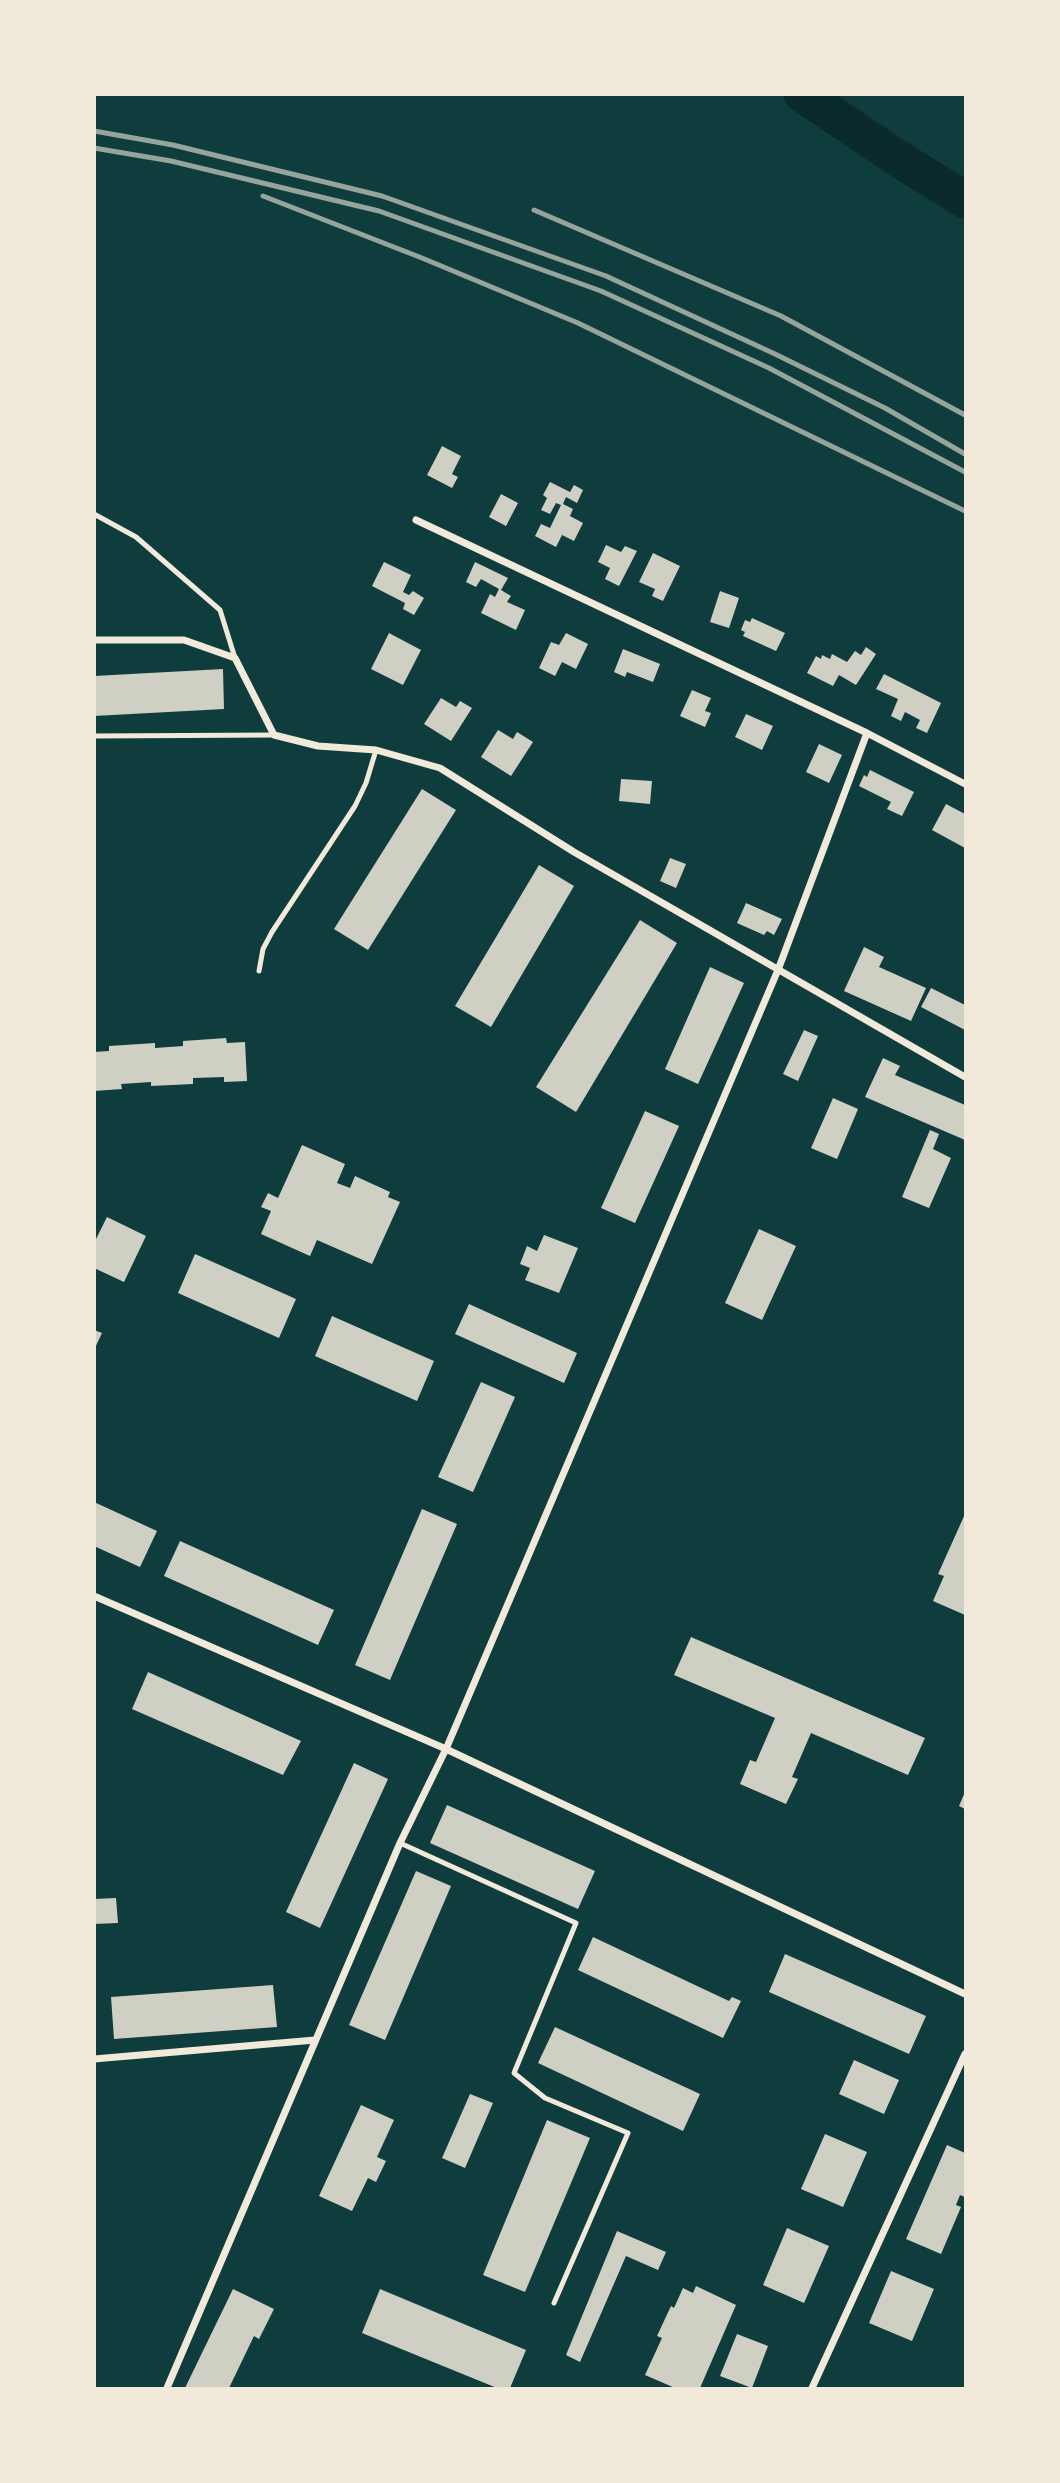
<!DOCTYPE html>
<style>
body{margin:0}
#map{position:relative;width:1060px;height:2483px;overflow:hidden;background:#0f3d3e;font-family:Commissioner,sans-serif}
canvas{display:block}
.frame{position:absolute;inset:0;border:96px solid #f1e9da;pointer-events:none}
</style>
<div id="map">
<canvas width="1060" height="2483"></canvas>
<div class="frame"></div>
</div>
<script>
const ctx = document.querySelector('canvas').getContext('2d');
ctx.lineJoin = 'round';
function stroke(path, color, width, dash) { ctx.strokeStyle = color; ctx.lineWidth = width; ctx.lineCap = dash ? 'butt' : 'round'; ctx.setLineDash(dash || []); ctx.stroke(path); }
function paint(path, color) { ctx.fillStyle = color; ctx.fill(path, 'evenodd'); }
stroke(new Path2D(`
 M 802,94 L 902,161 L 965,200`), '#0a2a2b', 37);
paint(new Path2D(`
 M 442,446 L 461,456 L 452,474 L 458,477 L 452,488 L 427,475 Z
 M 550,482 L 570,492 L 574,485 L 583,490 L 577,503 L 566,497 L 563,504 L 573,509 L 570,516 L 583,523 L 574,541 L 562,535 L 556,547 L 535,536 L 541,524 L 550,528 L 561,505 L 556,503 L 550,514 L 541,510 L 547,498 L 543,495 Z
 M 501,494 L 518,503 L 506,526 L 489,517 Z
 M 606,545 L 621,552 L 625,546 L 637,551 L 619,586 L 605,579 L 610,568 L 598,562 Z
 M 653,553 L 680,566 L 663,601 L 652,596 L 655,589 L 639,582 Z
 M 384,562 L 411,575 L 403,592 L 409,595 L 413,591 L 424,598 L 414,615 L 403,609 L 405,603 L 372,586 Z
 M 475,562 L 508,578 L 501,590 L 511,596 L 507,602 L 525,610 L 516,630 L 481,613 L 490,594 L 495,597 L 499,589 L 481,579 L 476,587 L 466,582 Z
 M 720,591 L 739,598 L 729,628 L 710,622 Z
 M 752,618 L 785,633 L 776,651 L 743,636 L 745,632 L 741,630 L 745,620 L 750,622 Z
 M 389,633 L 421,650 L 403,685 L 371,669 Z
 M 566,633 L 588,644 L 576,669 L 562,662 L 555,676 L 539,668 L 551,642 L 559,645 Z
 M 866,647 L 876,654 L 856,685 L 839,675 L 833,686 L 807,673 L 816,656 L 821,659 L 822,655 L 830,659 L 832,654 L 847,662 L 855,651 L 861,655 Z
 M 623,649 L 660,664 L 653,682 L 627,672 L 625,677 L 614,672 Z
 M 223,669 L 224,709 L 94,716 L 94,676 Z
 M 884,674 L 941,703 L 927,733 L 916,728 L 920,720 L 905,712 L 901,721 L 891,716 L 898,699 L 876,689 Z
 M 692,690 L 711,698 L 705,711 L 711,713 L 705,727 L 680,716 Z
 M 441,698 L 456,707 L 460,701 L 472,708 L 451,741 L 424,724 Z
 M 746,714 L 773,726 L 762,750 L 735,737 Z
 M 498,730 L 513,739 L 517,732 L 533,742 L 511,776 L 481,757 Z
 M 819,744 L 842,755 L 829,783 L 806,772 Z
 M 870,770 L 914,792 L 902,816 L 887,809 L 891,802 L 859,786 L 864,775 L 867,777 Z
 M 621,779 L 652,781 L 650,804 L 619,801 Z
 M 422,789 L 456,810 L 368,950 L 334,929 Z
 M 946,804 L 965,814 L 965,848 L 932,830 Z
 M 670,858 L 686,864 L 676,888 L 660,881 Z
 M 539,865 L 574,886 L 491,1027 L 455,1006 Z
 M 746,903 L 782,919 L 774,935 L 767,931 L 764,935 L 737,923 Z
 M 640,920 L 677,943 L 576,1112 L 536,1087 Z
 M 864,947 L 884,957 L 879,967 L 926,988 L 911,1021 L 844,991 Z
 M 710,967 L 744,983 L 698,1084 L 665,1069 Z
 M 931,988 L 965,1005 L 965,1030 L 921,1007 Z
 M 804,1030 L 818,1036 L 798,1081 L 783,1074 Z
 M 226,1038 L 227,1043 L 245,1042 L 247,1081 L 224,1082 L 224,1077 L 193,1078 L 193,1084 L 151,1086 L 151,1082 L 121,1084 L 122,1089 L 94,1091 L 94,1052 L 109,1051 L 109,1046 L 155,1043 L 155,1048 L 183,1046 L 183,1041 Z
 M 883,1058 L 900,1066 L 895,1075 L 965,1105 L 965,1140 L 865,1097 Z
 M 833,1098 L 858,1109 L 837,1159 L 811,1148 Z
 M 645,1111 L 679,1126 L 635,1223 L 601,1208 Z
 M 930,1130 L 939,1134 L 933,1149 L 951,1158 L 929,1208 L 902,1197 Z
 M 302,1145 L 345,1164 L 337,1183 L 350,1188 L 355,1176 L 390,1192 L 388,1197 L 400,1202 L 372,1264 L 317,1240 L 310,1256 L 261,1234 L 271,1211 L 261,1207 L 268,1193 L 278,1198 Z
 M 107,1217 L 146,1236 L 124,1282 L 94,1268 L 94,1243 Z
 M 759,1229 L 796,1246 L 762,1320 L 725,1303 Z
 M 544,1235 L 578,1248 L 559,1293 L 525,1280 L 530,1268 L 520,1264 L 527,1246 L 537,1251 Z
 M 195,1254 L 296,1299 L 279,1338 L 178,1293 Z
 M 469,1304 L 577,1353 L 564,1383 L 455,1334 Z
 M 332,1316 L 434,1361 L 417,1401 L 315,1356 Z
 M 94,1330 L 102,1333 L 94,1350 Z
 M 481,1382 L 515,1397 L 473,1492 L 438,1477 Z
 M 94,1502 L 157,1531 L 140,1567 L 94,1546 Z
 M 422,1509 L 457,1524 L 390,1680 L 355,1665 Z
 M 965,1514 L 965,1615 L 933,1601 L 944,1576 L 938,1574 Z
 M 180,1541 L 334,1610 L 318,1645 L 164,1576 Z
 M 691,1637 L 925,1738 L 908,1775 L 811,1733 L 792,1777 L 798,1779 L 786,1804 L 740,1784 L 750,1760 L 756,1762 L 775,1718 L 674,1675 Z
 M 148,1672 L 301,1741 L 283,1775 L 132,1709 Z
 M 354,1763 L 388,1779 L 320,1928 L 286,1912 Z
 M 965,1792 L 965,1809 L 959,1806 Z
 M 447,1805 L 595,1871 L 578,1909 L 430,1843 Z
 M 416,1871 L 451,1886 L 385,2040 L 349,2025 Z
 M 116,1898 L 118,1923 L 94,1924 L 94,1899 Z
 M 593,1937 L 729,2001 L 732,1997 L 741,2001 L 723,2038 L 578,1970 Z
 M 785,1954 L 926,2016 L 909,2054 L 769,1992 Z
 M 273,1985 L 277,2027 L 114,2039 L 111,1997 Z
 M 555,2027 L 700,2094 L 683,2131 L 538,2063 Z
 M 854,2060 L 899,2080 L 884,2114 L 839,2094 Z
 M 470,2094 L 493,2103 L 465,2168 L 442,2158 Z
 M 361,2105 L 394,2120 L 377,2157 L 386,2161 L 376,2182 L 368,2178 L 352,2211 L 319,2196 Z
 M 547,2120 L 590,2138 L 525,2292 L 483,2275 Z
 M 825,2134 L 867,2152 L 843,2207 L 801,2189 Z
 M 947,2145 L 965,2153 L 965,2197 L 960,2195 L 956,2205 L 961,2207 L 941,2254 L 906,2239 Z
 M 787,2228 L 829,2246 L 804,2303 L 763,2285 Z
 M 617,2231 L 666,2252 L 658,2270 L 626,2256 L 580,2362 L 566,2355 Z
 M 891,2271 L 934,2289 L 912,2341 L 869,2323 Z
 M 696,2286 L 736,2305 L 700,2388 L 675,2388 L 645,2375 L 662,2338 L 657,2336 L 671,2306 L 674,2308 L 683,2288 L 693,2293 Z
 M 233,2289 L 274,2309 L 259,2339 L 254,2336 L 229,2388 L 185,2388 Z
 M 380,2289 L 526,2350 L 510,2388 L 497,2388 L 362,2333 Z
 M 737,2334 L 768,2346 L 752,2388 L 720,2376 Z`), '#cfcfc3');
stroke(new Path2D(`
 M 94,514 L 136,537 L 220,610 L 235,658
 M 94,736 L 274,735
 M 259,971 L 263,949 L 272,932 L 355,806 L 366,783 L 376,750
 M 400,1843 L 576,1923 L 514,2073 L 545,2098 L 628,2133 L 554,2303`), '#f1e9da', 5);
stroke(new Path2D(`
 M 416,520 L 867,733 L 965,784
 M 94,640 L 184,640 L 235,658 L 274,735 L 318,746 L 376,750 L 440,768 L 574,852 L 965,1077
 M 94,1596 L 446,1749 L 965,1994
 M 94,2059 L 315,2040
 M 167,2388 L 400,1843 L 446,1749 L 778,970 L 867,733
 M 812,2388 L 965,2054`), '#f1e9da', 7);
stroke(new Path2D(`
 M 94,131 L 173,145 L 382,196 L 606,276 L 775,354 L 885,408 L 965,454
 M 94,148 L 171,161 L 379,211 L 601,291 L 769,368 L 965,472
 M 263,196 L 422,258 L 578,323 L 965,511
 M 534,210 L 781,316 L 965,415`), '#97a49c', 5);
</script>
